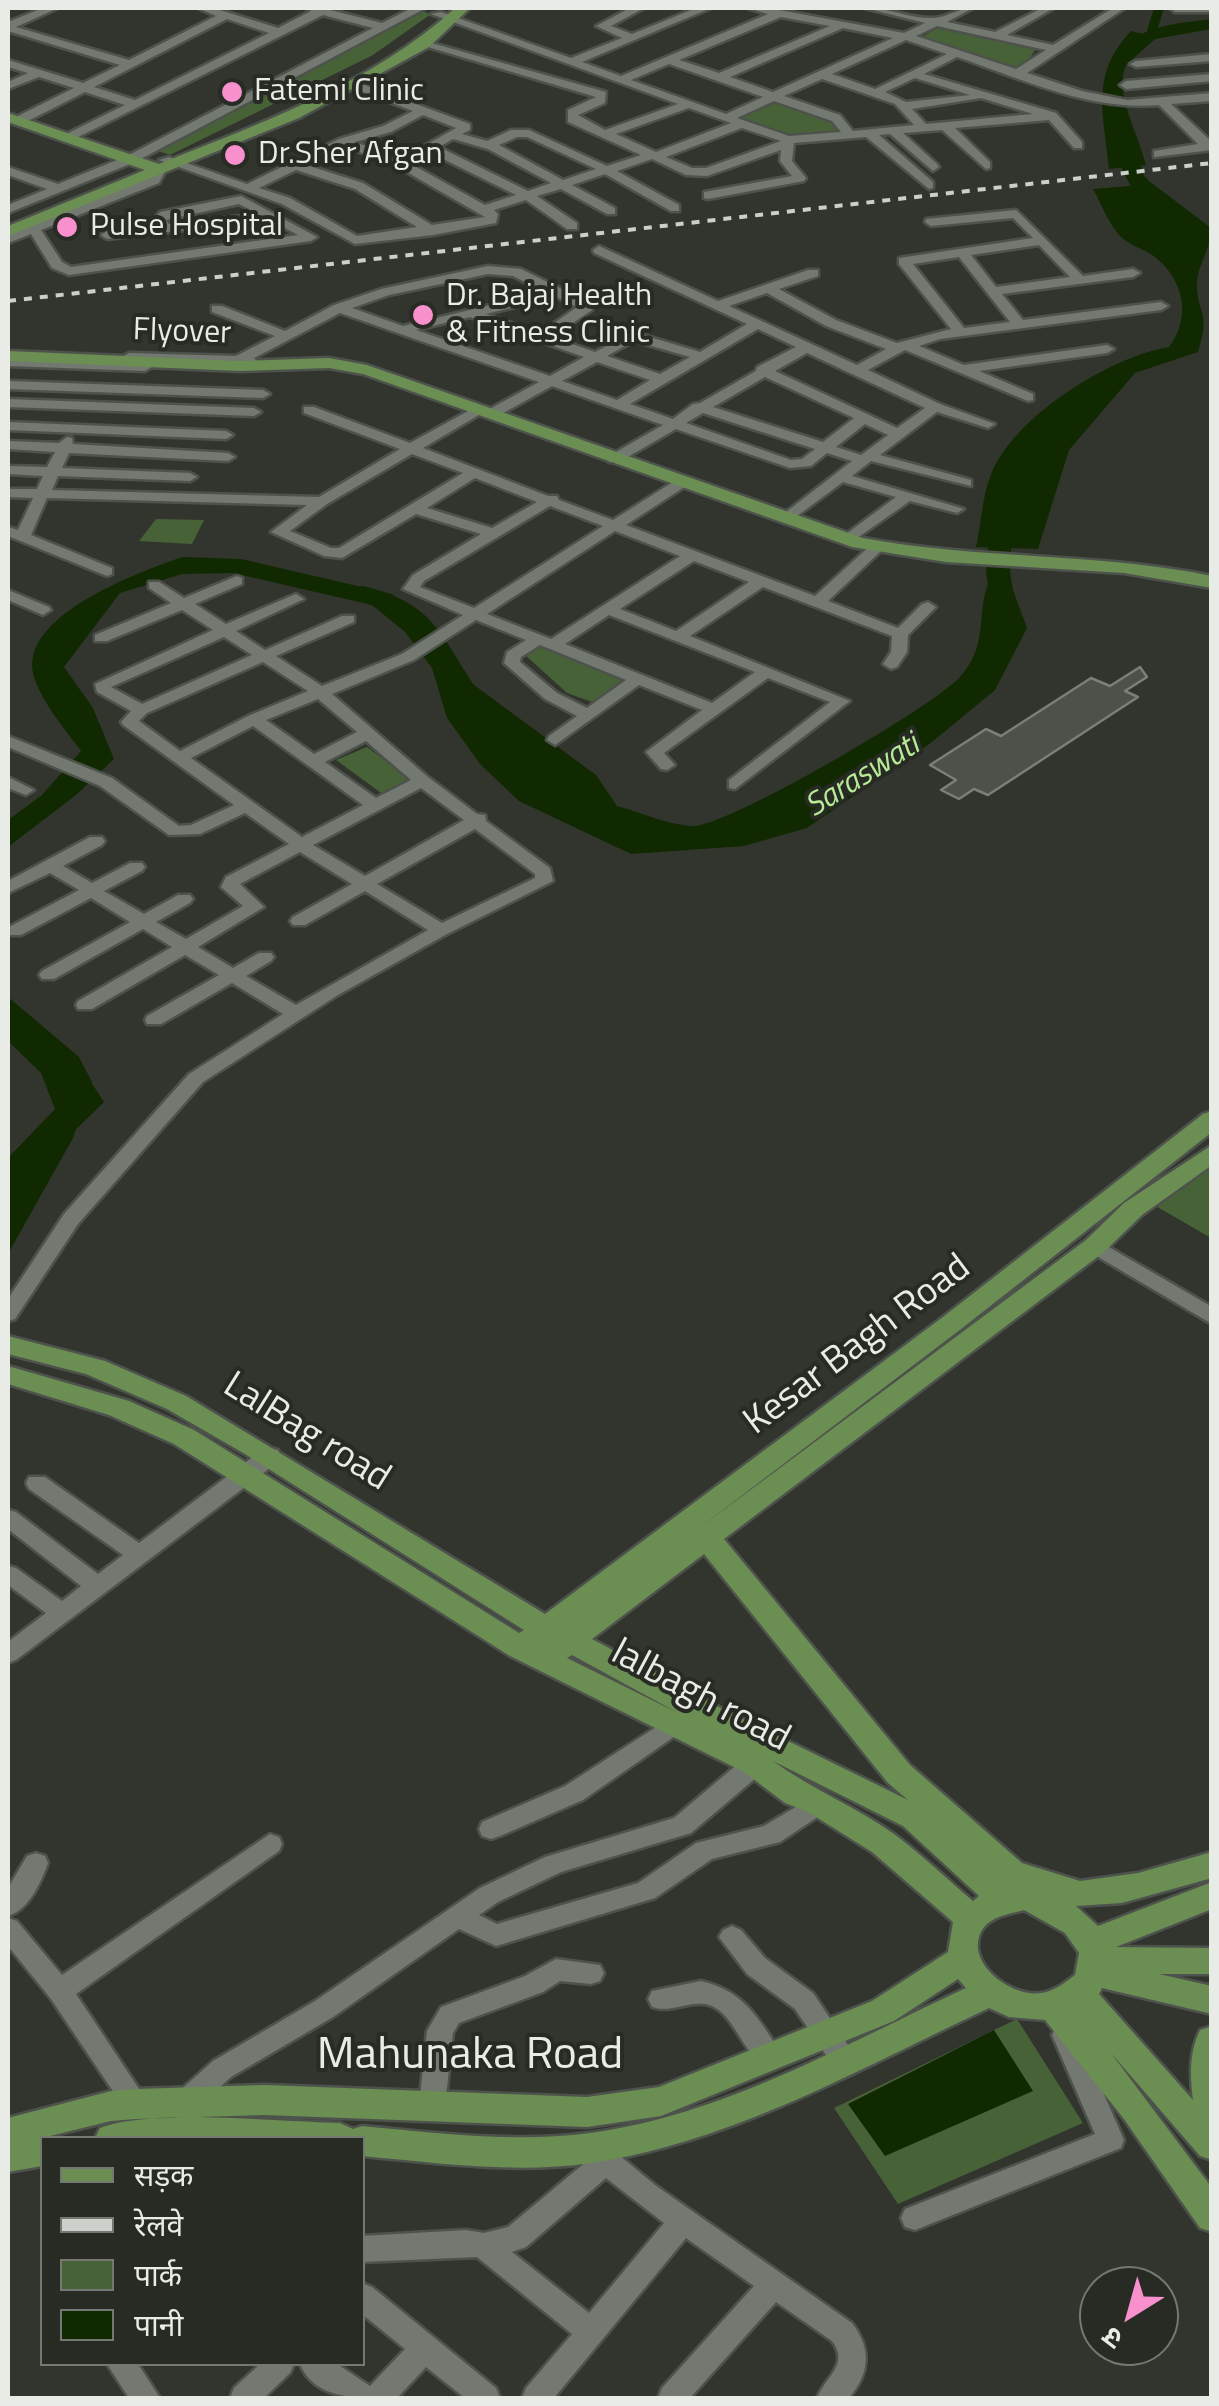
<!DOCTYPE html>
<meta charset="utf-8">
<style>
body{margin:0}
#map{position:relative;width:1219px;height:2406px;overflow:hidden;background:#31352e;font-family:"Titillium Web","Noto Sans Devanagari",sans-serif}
canvas{display:block}
.frame{position:absolute;inset:0;border:10px solid #e8ebe6;pointer-events:none}
.legend{position:absolute;left:40px;top:2136px;width:325px;height:230px;box-sizing:border-box;background:#272b24;border:2px solid #747872;margin:0;padding:12px 18px;list-style:none;font-size:30px;color:#e8ebe6}
.legend li{display:flex;align-items:center;gap:20px;height:50px}
.legend b{width:50px;border:2px solid #747872}
.north{position:absolute;left:1079px;top:2266px;width:100px;height:100px;box-sizing:border-box;background:#272b24;border:2px solid #747872;border-radius:50%;rotate:217deg;font-size:28px;font-weight:700;line-height:40px;text-align:center;color:#e8ebe6}
.north::after{content:'';display:block;margin:auto;width:35px;height:45px;background:#f790cd;clip-path:polygon(50% 0,100% 100%,50% 72%,0 100%)}
</style>
<div id="map">
<canvas width="1219" height="2406"></canvas>
<div class="frame"></div>
<ul class="legend">
<li><b style="height:12px;background:#6b8e53"></b>सड़क</li>
<li><b style="height:12px;background:#ccd0ca"></b>रेलवे</li>
<li><b style="height:28px;background:#486237"></b>पार्क</li>
<li><b style="height:28px;background:#112900"></b>पानी</li>
</ul>
<div class="north">उ</div>
</div>
<script>
const ctx = document.querySelector('canvas').getContext('2d');
ctx.lineJoin = 'round';
function paint(path, color) { ctx.fillStyle = color; ctx.fill(path, 'evenodd'); }
function stroke(path, color, width, dash) { ctx.strokeStyle = color; ctx.lineWidth = width; ctx.lineCap = dash ? 'butt' : 'round'; ctx.setLineDash(dash || []); ctx.stroke(path); }
function drawText(font, color, halo, rows, align = 'center') {
  ctx.font = font + ' "Titillium Web",sans-serif'; ctx.lineWidth = 8; ctx.setLineDash([]); ctx.textBaseline = 'middle'; ctx.strokeStyle = halo; ctx.fillStyle = color; for (const [text, x, y, turn = 0] of rows) {
    ctx.save(); ctx.translate(x, y); ctx.rotate((+turn || 0) * Math.PI / 180); ctx.textAlign = isNaN(turn) ? turn : align; if (halo) ctx.strokeText(text, 0, 0); ctx.fillText(text, 0, 0); ctx.restore();
  }
}
paint(new Path2D(`
 M 421,11 L 431,14 L 373,55 L 170,155 L 155,150 L 258,100 Z
 M 937,28 L 1036,48 L 1027,63 L 1017,68 L 919,39 Z
 M 776,102 L 833,121 L 841,132 L 796,136 L 741,118 Z
 M 156,519 L 204,520 L 192,544 L 139,541 Z
 M 539,643 L 622,676 L 623,683 L 595,703 L 567,693 L 523,653 Z
 M 367,747 L 414,782 L 384,795 L 336,760 Z
 M 1201,1163 L 1211,1169 L 1211,1238 L 1154,1205 Z
 M 1017,2019 L 1083,2123 L 898,2204 L 834,2108 Z`), '#486237');
paint(new Path2D(`
 M 1131,31 L 1156,37 C 1095,67 1134,117 1146,165 L 1109,169 C 1104,113 1089,76 1131,31 Z
 M 1153,184 L 1211,228 C 1212,248 1198,264 1197,282 C 1196,314 1212,310 1198,352 L 1135,373 L 1069,450 L 1038,549 L 976,547 C 981,525 982,498 990,477 C 1011,418 1109,357 1169,347 C 1191,318 1185,281 1155,257 C 1145,249 1130,246 1121,237 C 1109,225 1101,203 1093,189 Z
 M 182,557 L 241,559 L 392,594 L 466,679 L 596,775 L 617,806 C 640,812 668,825 692,826 C 726,828 934,706 960,677 C 991,642 974,611 991,577 L 1009,579 L 1027,628 L 995,690 L 932,742 L 807,828 L 744,846 L 631,854 L 519,801 L 480,764 L 447,718 L 432,668 L 405,632 L 372,605 L 233,573 L 182,574 L 120,593 L 64,667 L 93,708 L 114,759 L 76,795 L 8,847 L 8,820 L 42,795 L 81,751 C 65,729 44,705 35,680 C 12,617 140,572 182,557 Z
 M 8,997 L 79,1057 L 92,1082 L 73,1138 L 8,1254 L 8,1158 L 55,1109 L 41,1073 L 8,1041 Z
 M 994,2030 L 1033,2091 L 885,2156 L 848,2104 Z`), '#112900');
paint(new Path2D(`
 M 1154,8 L 1164,8 L 1156,34 L 1151,37 L 1146,34 Z`), '#112900');
paint(new Path2D(`
 M 1212,19 L 1212,29 L 1155,39 L 1127,64 L 1112,60 C 1136,25 1173,24 1212,19 Z
 M 1120,125 L 1129,130 L 1144,176 L 1176,207 L 1176,215 C 1138,221 1115,159 1111,130 Z
 M 1002,502 L 1013,509 L 1010,572 L 1017,617 L 1005,624 L 993,617 L 986,572 L 991,509 Z
 M 363,586 C 432,603 438,630 474,685 L 471,690 L 453,690 L 408,621 L 355,598 L 355,588 Z
 M 8,1003 L 18,1006 L 70,1050 L 104,1102 L 19,1185 L 8,1188 L 8,1161 L 74,1100 L 50,1062 L 8,1026 Z`), '#112900');
const building = new Path2D(`
 M 1140,667 L 1147,677 L 1125,691 L 1138,697 L 988,795 L 974,789 L 959,799 L 941,790 L 956,780 L 930,765 L 986,729 L 1001,736 L 1091,678 L 1110,686 Z`);
paint(building, '#4d514a');
stroke(building, '#7a7f77', 2.5);
const minor = new Path2D(`
 M 43,8 L 58,8 L 16,27 L 129,60 L 216,16 L 198,8 L 213,8 L 278,28 L 311,11 L 306,8 L 322,8 L 382,23 L 412,8 L 426,8 L 135,162 L 8,213 L 8,205 L 47,189 L 8,175 L 8,167 L 58,184 L 127,156 L 373,28 L 323,15 L 68,142 L 64,141 L 64,135 L 125,105 L 85,92 L 22,124 L 14,124 L 14,118 L 74,88 L 39,77 L 8,89 L 8,82 L 28,73 L 8,67 L 8,60 L 83,83 L 120,65 L 8,31 L 8,22 ZM 227,19 L 269,33 L 135,100 L 94,87 Z
 M 630,8 L 644,8 L 611,26 L 632,34 L 696,8 L 711,8 L 582,62 L 621,76 L 768,14 L 748,8 L 768,8 L 904,33 L 925,23 L 865,8 C 888,7 910,19 933,18 C 946,18 958,8 973,8 L 947,22 L 995,32 L 1042,8 L 1054,8 L 1007,35 L 1053,45 L 1113,8 L 1125,8 L 1027,73 L 1082,91 L 1127,100 L 1212,93 L 1212,101 L 1171,104 L 1212,142 L 1212,150 L 1154,157 L 1154,151 L 1198,144 L 1159,105 C 1089,111 1022,79 957,57 L 924,74 L 1056,113 L 1082,142 L 1082,148 L 1074,148 L 1049,120 L 955,128 L 990,162 L 990,168 L 986,169 L 942,130 L 903,133 L 937,164 L 939,167 L 933,171 L 890,134 L 879,135 L 933,182 L 933,188 L 929,189 L 866,137 L 794,143 L 792,161 L 806,178 L 804,181 L 708,199 L 704,198 L 704,192 L 792,176 L 780,161 L 781,150 L 707,176 L 686,175 L 652,159 L 617,171 L 679,205 L 679,211 L 671,211 L 605,174 L 572,185 L 615,208 L 615,214 L 607,214 L 561,189 L 537,196 L 577,223 L 577,229 L 567,229 L 526,200 L 494,210 L 498,214 L 496,223 L 433,235 L 355,244 L 282,204 L 159,160 L 169,157 L 247,184 L 339,139 L 383,126 L 413,111 L 347,86 L 345,84 L 351,80 L 470,124 L 470,130 L 462,134 L 487,141 L 511,130 L 529,130 L 607,166 L 641,155 L 568,122 L 568,110 L 596,97 L 418,44 L 428,42 L 606,92 L 605,103 L 578,115 L 605,130 L 678,104 L 431,14 L 441,12 L 571,58 L 622,38 L 596,26 ZM 781,17 L 830,26 L 719,73 L 679,60 ZM 937,26 L 1046,50 L 1016,69 L 916,36 ZM 843,28 L 893,38 L 773,92 L 730,77 ZM 906,40 L 947,54 L 875,89 L 832,74 ZM 669,64 L 763,97 L 726,114 L 631,80 ZM 915,78 L 970,95 L 906,102 L 885,92 ZM 822,79 L 895,104 L 914,125 L 853,131 L 840,115 L 784,96 ZM 981,98 L 1033,114 L 926,124 L 912,109 ZM 774,101 L 832,121 L 841,132 L 789,136 L 737,118 ZM 689,108 L 731,123 L 656,152 L 616,134 ZM 423,115 L 456,128 L 401,159 L 355,142 L 391,132 ZM 742,128 L 781,141 L 706,168 L 692,168 L 666,157 ZM 517,137 L 527,137 L 596,169 L 563,180 L 499,145 ZM 453,139 L 488,149 L 551,183 L 528,191 L 439,147 ZM 344,146 L 398,167 L 485,217 L 432,225 L 363,183 L 306,165 ZM 431,153 L 516,195 L 485,205 L 411,164 ZM 296,170 L 355,189 L 417,227 L 357,236 L 290,198 L 259,188 Z
 M 1170,8 L 1212,8 L 1212,12 L 1175,12 Z
 M 1212,54 L 1212,61 L 1136,67 L 1130,64 L 1136,61 Z
 M 1212,74 L 1212,81 L 1126,89 L 1120,85 L 1126,81 Z
 M 160,166 L 166,170 L 159,183 L 41,230 L 62,262 L 71,267 L 298,235 L 270,220 L 107,239 L 101,235 L 107,231 L 157,225 L 153,220 L 160,212 L 241,196 L 317,237 L 311,241 L 69,275 L 52,268 L 31,234 L 8,243 L 8,235 L 150,178 L 156,167 ZM 239,204 L 258,214 L 169,224 L 166,220 Z
 M 1016,210 L 1083,276 L 1133,269 L 1140,273 L 1133,277 L 1002,294 L 1023,320 L 1161,302 L 1168,306 L 1161,310 L 940,339 L 919,346 L 964,365 L 1107,345 L 1114,349 L 1107,353 L 979,371 L 1033,394 L 1033,400 L 1028,401 L 905,350 L 868,370 L 940,404 L 995,424 L 988,428 L 937,412 L 880,455 L 971,480 L 971,486 L 871,461 L 852,476 L 964,509 L 957,513 L 910,501 L 847,545 L 839,540 L 842,537 L 896,497 L 843,482 L 789,522 L 784,523 L 777,519 L 852,461 L 827,453 L 811,466 L 790,468 L 676,429 L 619,462 L 609,462 L 609,456 L 663,425 L 552,386 L 496,417 L 486,417 L 486,411 L 539,382 L 340,313 L 254,358 L 257,361 L 250,365 L 129,361 L 122,357 L 129,353 L 236,356 L 275,336 L 212,312 L 212,306 L 222,306 L 285,331 L 334,305 L 381,289 L 488,266 L 521,269 L 592,304 L 592,310 L 552,337 L 595,352 L 633,332 L 700,352 L 747,324 L 594,253 L 593,250 L 599,246 L 718,301 L 808,270 L 818,270 L 818,276 L 779,289 L 836,320 L 897,343 L 951,329 L 899,264 L 899,258 L 1033,238 L 1013,218 L 931,226 L 925,222 L 926,219 ZM 1039,245 L 1070,277 L 996,287 L 971,255 ZM 959,257 L 1010,322 L 964,328 L 913,264 ZM 488,274 L 513,276 L 545,292 L 403,326 L 352,308 L 389,295 ZM 767,293 L 826,326 L 886,349 L 857,365 L 729,306 ZM 556,297 L 577,307 L 540,333 L 486,314 ZM 470,317 L 584,357 L 550,376 L 416,330 ZM 758,329 L 796,347 L 757,367 L 756,371 L 700,403 L 693,404 L 673,419 L 630,404 ZM 634,341 L 690,357 L 660,374 L 607,356 ZM 807,353 L 925,408 L 897,428 L 775,371 ZM 597,362 L 650,380 L 617,400 L 562,381 ZM 765,377 L 854,418 L 823,442 L 713,407 ZM 703,413 L 815,449 L 802,459 L 791,460 L 686,423 ZM 865,424 L 888,435 L 861,455 L 836,447 Z
 M 8,358 L 145,363 L 152,367 L 145,371 L 8,366 Z
 M 8,381 L 263,390 L 270,394 L 263,398 L 8,389 Z
 M 8,399 L 254,408 L 261,412 L 254,416 L 8,407 Z
 M 479,405 L 486,409 L 484,412 L 423,448 L 548,496 L 557,496 L 559,500 L 613,520 L 676,480 L 686,480 L 686,486 L 626,525 L 815,596 L 872,544 L 882,544 L 882,550 L 828,601 L 898,628 L 922,604 L 928,602 L 936,607 L 908,635 L 907,652 L 897,667 L 891,669 L 883,664 L 891,652 L 892,636 L 763,587 L 690,636 L 850,701 L 735,789 L 729,788 L 729,780 L 830,702 L 768,678 L 664,753 L 675,765 L 667,770 L 661,769 L 646,752 L 702,710 L 639,685 L 555,745 L 547,740 L 549,736 L 577,716 L 545,699 L 504,663 L 507,652 L 526,640 L 476,620 L 414,660 L 332,694 L 428,777 L 477,814 L 485,815 L 486,821 L 550,868 L 553,881 L 447,934 L 338,995 L 203,1082 L 78,1224 L 15,1319 L 8,1321 L 8,1299 L 64,1214 L 189,1074 L 283,1014 L 232,983 L 161,1024 L 147,1024 L 145,1020 L 147,1016 L 219,975 L 185,955 L 92,1009 L 78,1009 L 76,1005 L 78,1001 L 172,947 L 143,929 L 54,979 L 42,979 L 39,975 L 42,971 L 130,922 L 91,898 L 21,935 L 9,935 L 9,927 L 79,890 L 50,873 L 8,893 L 8,881 L 90,837 L 102,837 L 105,841 L 102,845 L 63,866 L 92,883 L 130,863 L 142,863 L 145,867 L 142,871 L 104,891 L 144,914 L 178,895 L 190,895 L 193,899 L 190,903 L 156,922 L 186,939 L 243,906 L 221,887 L 226,877 L 289,844 L 245,813 L 200,834 L 169,835 L 100,786 L 8,747 L 8,736 L 112,778 L 179,826 L 191,825 L 234,805 L 123,725 L 121,722 L 131,711 L 97,692 L 95,684 L 213,630 L 182,610 L 107,641 L 95,641 L 95,635 L 171,603 L 149,588 L 149,582 L 159,582 L 184,598 L 237,576 L 242,578 L 242,584 L 195,604 L 226,624 L 291,596 L 296,594 L 304,599 L 236,631 L 265,650 L 342,616 L 354,616 L 354,622 L 276,656 L 322,686 L 402,654 L 463,615 L 403,589 L 413,575 L 481,534 L 416,514 L 342,558 L 324,556 L 271,532 L 307,505 L 47,498 L 31,535 L 112,568 L 112,574 L 107,576 L 8,536 L 8,527 L 18,530 L 33,498 L 8,497 L 8,489 L 37,489 L 43,476 L 8,474 L 8,466 L 47,467 L 55,452 L 8,449 L 8,441 L 59,443 L 67,437 L 72,438 L 73,444 L 228,453 L 235,457 L 228,461 L 69,453 L 62,468 L 190,473 L 197,477 L 190,481 L 58,476 L 52,490 L 319,497 L 400,449 L 304,413 L 304,407 L 314,407 L 410,443 ZM 412,454 L 463,473 L 339,548 L 331,548 L 290,531 L 327,504 ZM 475,478 L 537,502 L 492,528 L 427,508 ZM 550,506 L 603,526 L 474,608 L 420,587 L 424,581 ZM 615,531 L 680,556 L 551,639 L 487,614 ZM 694,561 L 749,582 L 676,631 L 620,609 ZM 609,615 L 755,672 L 712,703 L 565,644 ZM 224,637 L 252,655 L 142,704 L 111,687 ZM 540,645 L 626,680 L 587,708 L 557,693 L 520,662 L 521,657 ZM 263,662 L 308,691 L 248,716 L 180,751 L 139,721 L 147,713 ZM 318,699 L 357,732 L 314,754 L 266,720 ZM 253,726 L 363,805 L 302,837 L 191,758 ZM 366,741 L 411,780 L 376,798 L 325,762 ZM 421,788 L 464,820 L 365,876 L 313,845 ZM 475,829 L 535,874 L 535,878 L 442,923 L 377,884 ZM 300,852 L 352,884 L 293,917 L 290,921 L 293,925 L 305,925 L 365,891 L 428,930 L 296,1005 L 246,976 L 271,961 L 274,957 L 271,953 L 259,953 L 233,968 L 198,947 L 264,907 L 240,884 Z
 M 8,422 L 226,431 L 233,435 L 226,439 L 8,430 Z
 M 8,590 L 49,607 L 51,610 L 43,615 L 8,600 Z
 M 8,777 L 34,790 L 26,795 L 8,788 Z
 M 1095,1239 L 1212,1307 L 1212,1324 L 1088,1251 L 1085,1246 Z
 M 270,1448 L 278,1450 L 281,1456 L 278,1462 L 16,1660 L 8,1663 L 8,1642 L 46,1613 L 8,1585 L 8,1566 L 16,1568 L 62,1601 L 81,1586 L 8,1529 L 8,1510 L 16,1512 L 98,1574 L 123,1555 L 29,1489 L 26,1483 L 29,1477 L 45,1477 L 139,1543 L 262,1450 Z
 M 673,1716 L 681,1718 L 685,1725 L 681,1732 L 583,1800 L 500,1836 L 491,1839 L 482,1836 L 479,1829 L 482,1822 L 565,1786 Z
 M 755,1754 L 764,1757 L 767,1764 L 764,1771 L 691,1833 L 561,1872 L 498,1902 L 479,1915 L 497,1924 L 638,1883 L 696,1843 L 764,1826 L 819,1793 L 828,1796 L 831,1803 L 828,1810 L 780,1842 L 712,1859 L 655,1898 L 496,1946 L 459,1929 L 333,2017 L 231,2077 L 199,2106 L 206,2138 L 180,2138 L 172,2102 L 176,2094 L 213,2061 L 315,2001 L 480,1888 L 545,1857 L 674,1818 L 746,1757 Z
 M 270,1834 L 279,1837 L 282,1844 L 279,1851 L 76,1994 L 149,2104 L 145,2112 L 136,2116 L 127,2112 L 51,1999 L 8,1946 L 8,1918 L 17,1921 L 62,1975 Z
 M 36,1853 L 45,1856 L 48,1863 C 41,1882 29,1910 8,1916 L 8,1888 L 27,1856 Z
 M 732,1926 L 741,1930 L 765,1958 L 813,1993 L 852,2051 L 856,2059 L 852,2067 L 843,2070 L 834,2067 L 795,2009 L 747,1974 L 719,1937 L 723,1930 Z
 M 556,1959 L 600,1965 L 604,1973 L 600,1981 L 591,1984 L 560,1981 L 543,1992 L 459,2023 L 453,2033 L 445,2106 L 441,2114 L 432,2118 L 423,2114 L 419,2106 L 427,2031 L 441,2007 L 525,1976 Z
 M 701,1981 C 742,1990 758,2017 779,2050 L 783,2058 L 779,2066 C 753,2075 739,2026 720,2011 C 698,1993 675,2015 652,2007 L 648,1999 L 652,1991 Z
 M 1065,2024 L 1074,2027 L 1078,2035 L 1124,2140 L 1121,2148 L 915,2230 L 905,2227 L 901,2218 L 905,2209 L 1095,2134 L 1052,2035 L 1056,2027 Z
 M 591,2136 L 601,2140 L 655,2185 L 852,2323 C 872,2349 870,2373 849,2398 L 817,2398 C 825,2377 850,2365 832,2341 L 776,2302 L 690,2398 L 658,2398 L 662,2388 L 754,2286 L 686,2238 L 554,2398 L 522,2398 L 526,2388 L 572,2334 L 477,2257 L 362,2262 L 362,2236 L 466,2230 L 484,2233 L 508,2227 L 587,2161 L 578,2148 L 581,2140 ZM 606,2178 L 664,2223 L 589,2313 L 512,2252 L 526,2247 Z
 M 362,2283 L 372,2287 L 496,2388 L 500,2398 L 465,2398 L 426,2367 L 397,2398 C 363,2398 315,2402 300,2364 L 337,2364 L 370,2386 L 405,2349 L 362,2314 Z
 M 107,2364 L 138,2364 L 160,2398 L 129,2398 Z
 M 260,2364 L 294,2364 L 290,2373 L 264,2398 L 230,2398 L 234,2388 Z`);
const major = new Path2D(`
 M 455,8 L 470,8 L 429,47 L 299,118 L 8,236 L 8,226 L 145,170 L 8,122 L 8,113 L 159,164 C 261,123 373,83 455,8 Z
 M 8,351 L 240,361 L 329,358 L 367,365 L 863,538 C 979,560 1096,552 1212,576 L 1212,588 L 1124,573 L 946,562 L 852,547 L 363,374 L 329,368 L 240,371 L 8,361 Z
 M 1212,1111 L 1212,1132 L 961,1329 L 698,1529 L 1086,1240 L 1124,1203 L 1212,1145 L 1212,1165 L 1142,1215 L 1104,1252 L 724,1539 L 910,1765 L 1022,1863 L 1080,1881 L 1138,1873 L 1212,1852 L 1212,1878 L 1122,1903 L 1076,1906 L 1098,1926 L 1212,1882 L 1212,1909 L 1116,1947 L 1212,1948 L 1212,1974 L 1159,1974 L 1212,1986 L 1212,2014 L 1102,1988 L 1099,1994 L 1193,2100 C 1190,2075 1189,2053 1200,2030 L 1212,2026 L 1212,2160 L 1200,2156 L 1111,2053 L 1212,2188 L 1212,2232 L 1200,2228 L 1124,2119 L 1045,2020 L 1009,2017 L 989,2008 C 861,2068 733,2142 591,2163 C 516,2174 438,2163 362,2156 L 362,2138 L 95,2138 L 100,2128 C 152,2108 280,2122 340,2123 L 353,2129 L 362,2126 C 437,2133 515,2143 590,2133 C 724,2115 845,2044 966,1988 L 958,1979 L 894,2021 L 661,2116 L 587,2127 L 264,2115 L 136,2119 L 111,2121 L 42,2138 L 42,2166 L 8,2172 L 8,2118 L 111,2091 L 136,2089 L 264,2085 L 587,2097 L 659,2087 L 872,2001 L 948,1952 L 953,1922 L 872,1852 L 808,1812 L 785,1803 L 744,1772 L 510,1656 L 174,1444 L 109,1415 L 8,1384 L 8,1366 L 129,1401 L 194,1430 L 519,1633 L 524,1630 L 245,1454 L 167,1409 L 86,1374 L 8,1354 L 8,1336 L 105,1361 L 186,1396 L 545,1614 L 943,1317 L 1203,1114 ZM 704,1554 L 888,1783 L 908,1800 L 719,1707 L 592,1639 ZM 572,1655 L 678,1713 L 567,1658 ZM 773,1761 L 903,1826 L 979,1896 L 973,1901 C 947,1879 921,1854 894,1834 C 855,1806 811,1789 773,1761 ZM 1024,1910 L 1065,1933 L 1079,1953 L 1075,1975 C 1064,1983 1055,1991 1041,1993 C 1013,1998 963,1963 982,1930 C 991,1916 1010,1914 1024,1910 Z`);
stroke(minor, '#4e524c', 5);
stroke(major, '#4e524c', 5);
paint(minor, '#737871');
paint(major, '#6b8e53');
stroke(new Path2D(`
 M 8,301 L 1212,163`), '#ccd0ca', 4, [8, 8]);
for (const [x, y, r, color] of [
 [232,92,12,"#f790cd"],
 [235,155,12,"#f790cd"],
 [67,227,12,"#f790cd"],
 [423,315,12,"#f790cd"]
]) { const dot = new Path2D(); dot.arc(x, y, r, 0, 2 * Math.PI); ctx.fillStyle = color; ctx.fill(dot); stroke(dot, '#272b24', 4); }
drawText('32px', '#e8ebe6', '#272b24', [
 ["Fatemi Clinic",254,92],
 ["Dr.Sher Afgan",258,155],
 ["Pulse Hospital",90,227],
 ["Dr. Bajaj Health",446,297],
 ["& Fitness Clinic",446,334]
], 'left');
drawText('32px', '#e8ebe6', '#272b24', [
 ["Flyover",182,333,2]
]);
drawText('italic 32px', '#b6ea96', '#272b24', [
 ["Saraswati",863,777,-32]
]);
drawText('38px', '#e8ebe6', '#272b24', [
 ["Kesar Bagh Road",858,1346,-37],
 ["LalBag road",306,1433,32],
 ["lalbagh road",700,1697,28]
]);
drawText('45px', '#e8ebe6', '#272b24', [
 ["Mahunaka Road",470,2057]
]);
</script>
